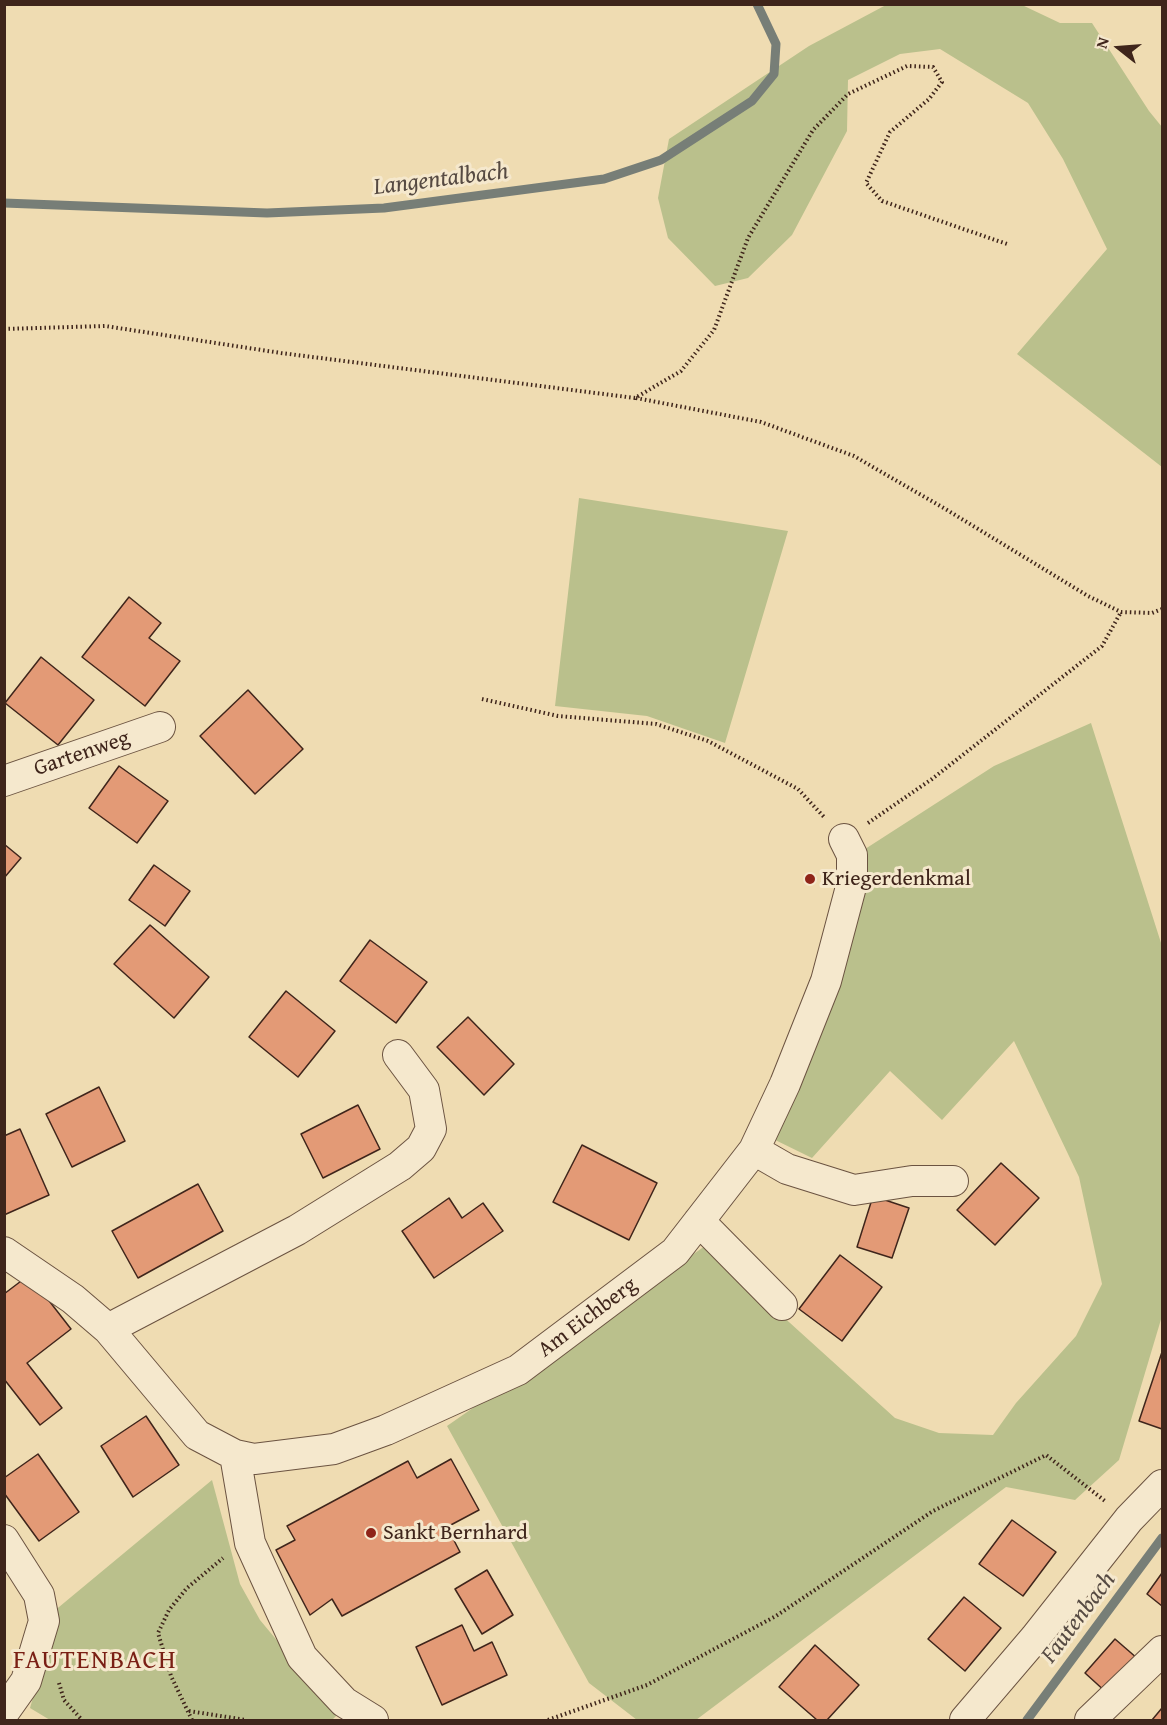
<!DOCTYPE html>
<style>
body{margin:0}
#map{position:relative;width:1167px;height:1725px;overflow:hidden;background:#efdcb2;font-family:"Gentium Book Plus",serif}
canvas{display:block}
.frame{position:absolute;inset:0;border:6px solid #3f251b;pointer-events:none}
.north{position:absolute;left:1089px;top:18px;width:60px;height:60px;-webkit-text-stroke:4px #f5e8cd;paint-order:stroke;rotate:287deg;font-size:16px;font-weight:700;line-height:24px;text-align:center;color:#3f251b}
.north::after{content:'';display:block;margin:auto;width:21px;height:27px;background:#3f251b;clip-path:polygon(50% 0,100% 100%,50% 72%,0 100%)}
</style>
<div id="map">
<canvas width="1167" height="1725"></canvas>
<div class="frame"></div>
<div class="north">N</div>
</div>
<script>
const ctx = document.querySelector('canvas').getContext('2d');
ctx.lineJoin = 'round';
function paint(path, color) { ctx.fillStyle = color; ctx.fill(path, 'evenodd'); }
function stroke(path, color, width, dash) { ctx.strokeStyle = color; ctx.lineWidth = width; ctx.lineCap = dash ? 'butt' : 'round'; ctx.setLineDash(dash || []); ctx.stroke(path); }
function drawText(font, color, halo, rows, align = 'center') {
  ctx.font = font + ' "Gentium Book Plus",serif'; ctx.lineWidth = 6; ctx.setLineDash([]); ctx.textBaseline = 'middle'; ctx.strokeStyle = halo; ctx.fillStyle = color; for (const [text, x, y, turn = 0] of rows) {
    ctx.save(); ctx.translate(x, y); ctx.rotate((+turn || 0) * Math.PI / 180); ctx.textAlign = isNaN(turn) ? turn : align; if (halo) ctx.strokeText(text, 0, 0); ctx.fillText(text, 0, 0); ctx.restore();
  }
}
paint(new Path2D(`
 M 886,5 L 1022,5 L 1060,23 L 1092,23 L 1149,111 L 1162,127 L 1162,467 L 1017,354 L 1107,249 L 1063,159 L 1028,103 L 940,49 L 900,54 L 848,80 L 847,131 L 792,235 L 748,278 L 715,286 L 668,238 L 658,198 L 669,139 L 809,46 Z
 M 579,498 L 788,531 L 725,743 L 647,716 L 555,706 Z
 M 1091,723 L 1162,946 L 1162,1316 L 1119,1460 L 1075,1500 L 1006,1487 L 696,1720 L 637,1720 L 589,1683 L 447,1426 L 705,1246 L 895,1418 L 939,1433 L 993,1435 L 1016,1403 L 1076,1336 L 1102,1284 L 1079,1177 L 1014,1041 L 942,1120 L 890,1071 L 812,1158 L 767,1136 L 862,851 L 994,766 Z
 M 212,1480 L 240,1584 L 260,1620 L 338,1714 L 332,1720 L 50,1720 L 30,1708 L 41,1670 L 53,1612 Z`), '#bac08c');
stroke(new Path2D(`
 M 4,203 L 267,213 L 384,208 L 604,179 L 661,160 L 752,101 L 774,74 L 776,44 L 757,4
 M 1027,1720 L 1162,1538`), '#777e77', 9);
const building = new Path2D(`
 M 129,597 L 161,623 L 149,638 L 180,661 L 145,706 L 82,657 Z
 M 41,657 L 94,700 L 58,745 L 5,703 Z
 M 248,690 L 303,749 L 255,794 L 200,736 Z
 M 119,766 L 168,801 L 137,843 L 89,808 Z
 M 4,844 L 21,858 L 4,878 Z
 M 154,865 L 190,891 L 165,926 L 129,900 Z
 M 150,925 L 209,977 L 174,1018 L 114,964 Z
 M 370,940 L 427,982 L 396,1023 L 340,981 Z
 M 286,991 L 335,1031 L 298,1077 L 249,1037 Z
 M 468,1017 L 514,1064 L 484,1095 L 437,1047 Z
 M 99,1087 L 125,1141 L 72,1167 L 46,1114 Z
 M 358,1105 L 380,1149 L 323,1178 L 301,1134 Z
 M 20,1129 L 49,1195 L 4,1215 L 4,1136 Z
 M 582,1145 L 657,1183 L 629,1240 L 553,1202 Z
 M 1001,1163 L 1039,1198 L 995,1245 L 957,1210 Z
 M 198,1184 L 223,1231 L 138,1278 L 112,1231 Z
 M 873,1196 L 909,1208 L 892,1258 L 857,1247 Z
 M 449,1198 L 462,1218 L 483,1203 L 503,1231 L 434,1278 L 402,1231 Z
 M 840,1255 L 882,1287 L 842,1341 L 799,1309 Z
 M 29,1275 L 71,1329 L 27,1363 L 62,1408 L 40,1425 L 4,1379 L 4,1294 Z
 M 1162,1352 L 1162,1429 L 1139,1421 Z
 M 146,1416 L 179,1465 L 133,1497 L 101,1446 Z
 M 38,1454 L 79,1512 L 39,1541 L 4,1493 L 4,1478 Z
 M 451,1459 L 479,1510 L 447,1527 L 460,1552 L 342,1616 L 332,1599 L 310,1615 L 276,1550 L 295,1540 L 287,1526 L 408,1461 L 417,1478 Z
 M 1012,1520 L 1056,1552 L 1023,1596 L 979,1564 Z
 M 487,1570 L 513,1615 L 482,1634 L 455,1589 Z
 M 1162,1573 L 1162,1606 L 1147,1594 Z
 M 964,1597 L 1001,1628 L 965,1671 L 928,1639 Z
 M 462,1625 L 474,1651 L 492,1642 L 507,1675 L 442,1705 L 416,1647 Z
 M 1115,1639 L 1138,1659 L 1107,1693 L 1085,1673 Z
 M 815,1645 L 859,1685 L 827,1720 L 817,1720 L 779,1687 Z
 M 1162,1708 L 1162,1720 L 1152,1720 Z`);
paint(building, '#e39a76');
stroke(building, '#3f251b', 1.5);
const minor = new Path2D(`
 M 4,781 L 160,727
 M 754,1150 L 787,1169 L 854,1190 L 912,1181 L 953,1181
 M 699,1221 L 782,1305
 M 4,1252 L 73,1299 L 108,1329 L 197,1435 L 235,1455 L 254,1459 L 334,1449 L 386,1430 L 518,1370 L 675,1252 L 754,1150 L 785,1084 L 826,981 L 852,883 L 852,855 L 844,839
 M 108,1329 L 297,1230 L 400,1166 L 421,1148 L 431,1129 L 424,1090 L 398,1055
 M 235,1455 L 250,1543 L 302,1657 L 344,1702 L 373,1720
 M 4,1540 L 39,1595 L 44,1621 L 26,1681 L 4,1712
 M 965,1720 L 1035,1638 L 1129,1519 L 1162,1485
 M 1090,1720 L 1162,1651`);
stroke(minor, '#6b5341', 32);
stroke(new Path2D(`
 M 4,5 L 9,4
 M 4,329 L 105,326 L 281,353 L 635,398 L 681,371 L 714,330 L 748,238 L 813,130 L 848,94 L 907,66 L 933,67 L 942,82 L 929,99 L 890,132 L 866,183 L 882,201 L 1007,244
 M 636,398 L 761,422 L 854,456 L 947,510 L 1088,596 L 1121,612 L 1152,613 L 1162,609
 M 482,699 L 558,716 L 656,724 L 708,741 L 798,789 L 824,817
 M 868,823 L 932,779 L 1102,646 L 1121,612
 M 59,1683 L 64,1700 L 82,1720
 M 189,1711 L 246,1720
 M 192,1720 L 171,1676 L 158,1633 L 169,1610 L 187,1588 L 223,1558
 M 548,1720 L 647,1685 L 776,1616 L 933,1511 L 1046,1455 L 1105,1501`), '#3f251b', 4, [1.5, 3]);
stroke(minor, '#f5e8cd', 30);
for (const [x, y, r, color] of [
 [810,879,6,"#8f2418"],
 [371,1533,6,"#8f2418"]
]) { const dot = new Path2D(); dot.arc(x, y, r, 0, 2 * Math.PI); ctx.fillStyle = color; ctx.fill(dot); stroke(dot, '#f5e8cd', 2); }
drawText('22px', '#3f251b', '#f5e8cd', [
 ["Gartenweg",82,754,-19],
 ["Am Eichberg",588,1318,-37]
]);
drawText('22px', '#3f251b', '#f5e8cd', [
 ["Kriegerdenkmal",822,879],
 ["Sankt Bernhard",383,1533]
], 'left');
drawText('italic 24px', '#564a42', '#f5e8cd', [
 ["Langentalbach",441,180,-7],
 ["Fautenbach",1079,1618,-53]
]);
ctx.letterSpacing = '1.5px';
drawText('26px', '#7a1f14', '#f5e8cd', [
 ["FAUTENBACH",95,1661]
]);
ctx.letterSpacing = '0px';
</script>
